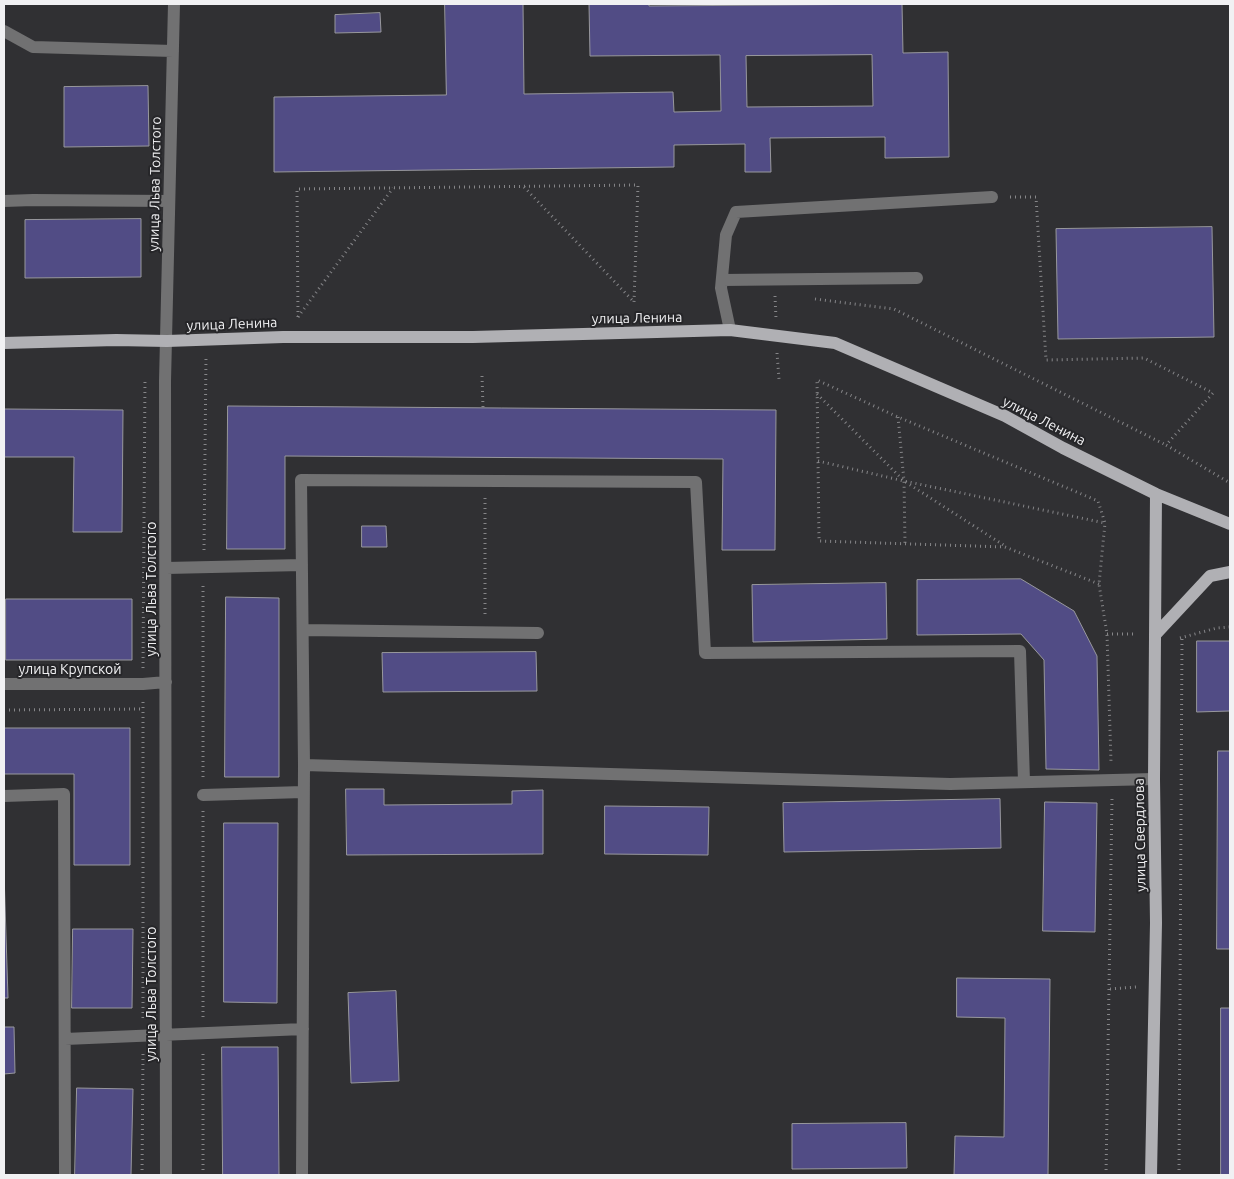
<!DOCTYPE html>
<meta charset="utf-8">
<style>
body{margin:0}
#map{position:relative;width:1234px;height:1179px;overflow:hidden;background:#303033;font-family:Ubuntu,sans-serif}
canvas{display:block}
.frame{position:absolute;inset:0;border:5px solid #f1f1f3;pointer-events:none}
</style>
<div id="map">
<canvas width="1234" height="1179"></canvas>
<div class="frame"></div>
</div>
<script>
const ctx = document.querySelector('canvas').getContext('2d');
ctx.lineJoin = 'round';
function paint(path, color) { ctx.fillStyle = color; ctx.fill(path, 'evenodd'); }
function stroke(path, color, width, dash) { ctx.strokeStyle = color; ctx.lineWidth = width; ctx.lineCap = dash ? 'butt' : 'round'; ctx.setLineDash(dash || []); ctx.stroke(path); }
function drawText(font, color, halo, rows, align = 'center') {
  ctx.font = font + ' Ubuntu,sans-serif'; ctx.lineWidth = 4; ctx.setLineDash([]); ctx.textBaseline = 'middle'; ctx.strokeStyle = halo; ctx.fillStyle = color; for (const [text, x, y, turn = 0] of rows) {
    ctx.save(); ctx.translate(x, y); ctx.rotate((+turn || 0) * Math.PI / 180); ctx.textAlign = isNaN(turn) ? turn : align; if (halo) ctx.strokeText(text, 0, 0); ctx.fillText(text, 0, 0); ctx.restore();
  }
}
const building = new Path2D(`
 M 445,4 L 523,4 L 524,94 L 673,92 L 674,112 L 721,111 L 720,55 L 590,56 L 589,4 L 649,4 L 649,6 L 902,4 L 903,53 L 948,52 L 949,157 L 885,158 L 885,137 L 770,138 L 771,172 L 745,172 L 745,144 L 674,145 L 674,167 L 274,172 L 274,97 L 446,95 ZM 872,55 L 873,106 L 747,107 L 746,56 Z
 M 380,13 L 381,32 L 335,33 L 335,15 Z
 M 148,86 L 149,146 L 64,147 L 64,87 Z
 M 141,219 L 141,277 L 25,278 L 25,220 Z
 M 1212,227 L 1214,337 L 1058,339 L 1056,229 Z
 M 228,406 L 776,410 L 775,550 L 722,550 L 723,459 L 285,456 L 285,549 L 227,549 Z
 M 5,409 L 123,410 L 122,532 L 73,532 L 74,457 L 5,457 Z
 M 362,526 L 386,526 L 387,547 L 362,547 Z
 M 1021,579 L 1074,611 L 1097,656 L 1099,770 L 1046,769 L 1044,660 L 1021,634 L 917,635 L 917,580 Z
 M 886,583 L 887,639 L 753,642 L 752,585 Z
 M 226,597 L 279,598 L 279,777 L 225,777 Z
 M 6,599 L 132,599 L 132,660 L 6,660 Z
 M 1197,641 L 1230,641 L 1230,711 L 1197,712 Z
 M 536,652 L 537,691 L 383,692 L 382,653 Z
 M 4,728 L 130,728 L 130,865 L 74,865 L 74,774 L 4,774 Z
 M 1218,751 L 1230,751 L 1230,949 L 1217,949 Z
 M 346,789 L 384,789 L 384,805 L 512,804 L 512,791 L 543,790 L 543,854 L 347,855 Z
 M 1000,799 L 1001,848 L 784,852 L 783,803 Z
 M 1045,802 L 1097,803 L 1095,932 L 1043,931 Z
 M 605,806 L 709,807 L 708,855 L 605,854 Z
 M 224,823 L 278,823 L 277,1003 L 224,1002 Z
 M 4,873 L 8,998 L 4,998 Z
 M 73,929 L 133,929 L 132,1008 L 72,1008 Z
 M 957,978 L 1050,979 L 1048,1175 L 954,1175 L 955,1136 L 1004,1137 L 1005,1018 L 957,1017 Z
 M 396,991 L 399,1081 L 351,1083 L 348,993 Z
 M 1221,1008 L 1230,1008 L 1230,1175 L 1221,1175 Z
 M 4,1027 L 14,1027 L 15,1073 L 4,1074 Z
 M 222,1047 L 278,1047 L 279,1175 L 223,1175 Z
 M 77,1088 L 133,1089 L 131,1175 L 75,1175 Z
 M 906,1123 L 907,1168 L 792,1169 L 792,1124 Z`);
paint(building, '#514c85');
stroke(building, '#98989d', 1);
stroke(new Path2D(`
 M 524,187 L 634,302
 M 1010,197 L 1036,197 L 1046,360 L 1144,358 L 1213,393 L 1166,445 L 1230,483
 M 775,296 L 776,319
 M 815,299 L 894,309 L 1166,445
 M 298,317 L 297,189 L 638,185 L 634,302
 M 298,317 L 393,188
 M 777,353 L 779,379
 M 482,376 L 483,407
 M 817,394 L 904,481 L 1005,546
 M 898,417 L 904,481 L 905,544
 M 818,461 L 904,481 L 1105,523
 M 204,550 L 206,356
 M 1099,584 L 1005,547 L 819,541 L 817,380 L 898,417 L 1098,501 L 1105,523 L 1099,584 L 1107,634 L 1111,762
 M 485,614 L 485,498
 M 1107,634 L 1137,634
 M 1180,638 L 1217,628 L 1230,627
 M 143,668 L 145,378
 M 4,710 L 143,709
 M 203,777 L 203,583
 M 1110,989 L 1136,987
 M 203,1017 L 203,811
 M 143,1018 L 143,702
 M 142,1175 L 143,1054
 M 203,1175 L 203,1051
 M 1106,1175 L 1112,798
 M 1179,1175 L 1182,638`), '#868689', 3, [1, 4]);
stroke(new Path2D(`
 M 4,31 L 33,47 L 173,51
 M 4,201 L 33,200 L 169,201
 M 722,280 L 917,278
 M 730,330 L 721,288 L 726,235 L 736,212 L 992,197
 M 166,568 L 302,565
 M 303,630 L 538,633
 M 4,684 L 143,684 L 166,682
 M 1024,782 L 1020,651 L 705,653 L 696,482 L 301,480 L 304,765 L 950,784 L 1154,779
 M 203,795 L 303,792
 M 4,796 L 64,794 L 65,1175
 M 65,1039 L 303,1029
 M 166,1175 L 165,381 L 174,4
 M 302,1175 L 304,765`), '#717172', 12);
stroke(new Path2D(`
 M 4,343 L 116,340 L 167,341 L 283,337 L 473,337 L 730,330 L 835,343 L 1005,416 L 1063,448 L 1156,494 L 1230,524
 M 1156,634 L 1210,576 L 1230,572
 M 1151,1175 L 1156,923 L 1154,779 L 1156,494`), '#b0b0b4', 12);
drawText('14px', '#f1f1f3', '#262629', [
 ["улица Льва Толстого",155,184,-89],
 ["улица Ленина",637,318,-1],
 ["улица Ленина",232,324,-2],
 ["улица Ленина",1044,421,27],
 ["улица Льва Толстого",151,589,-90],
 ["улица Крупской",70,669],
 ["улица Свердлова",1140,835,-91],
 ["улица Льва Толстого",151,994,-90]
]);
</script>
